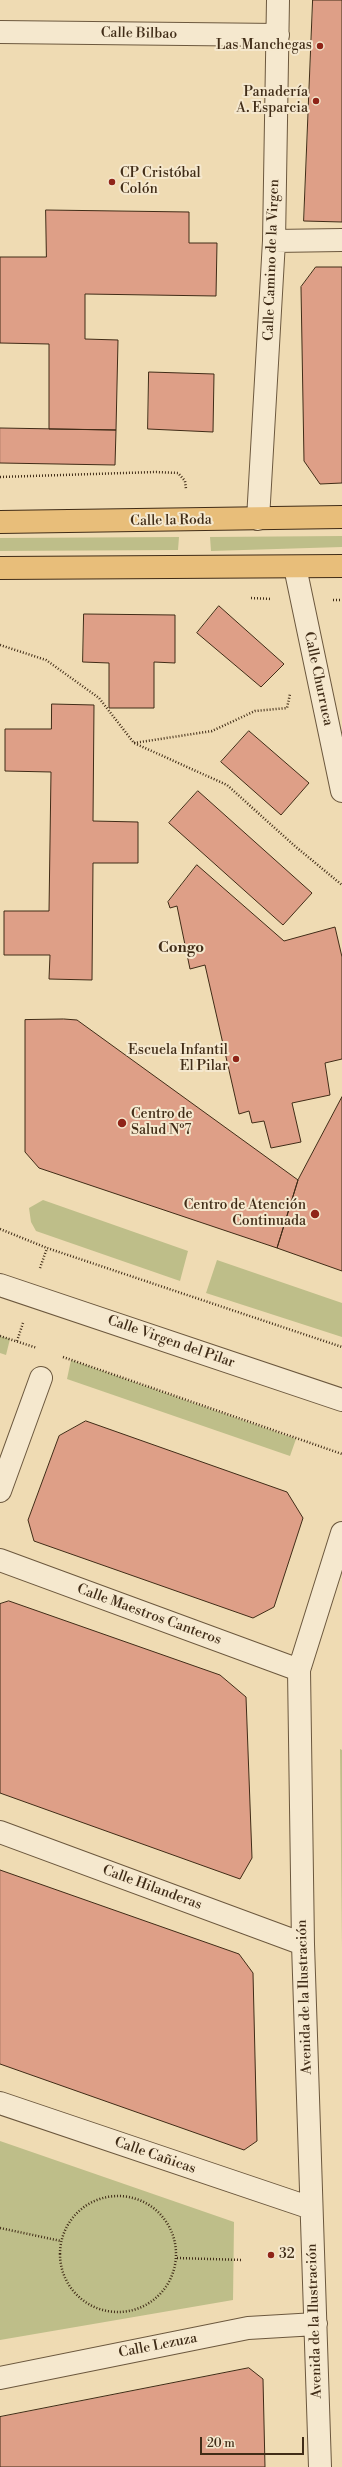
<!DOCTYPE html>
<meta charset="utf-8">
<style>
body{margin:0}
#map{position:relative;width:342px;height:2467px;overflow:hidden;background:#efdbb3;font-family:"Libre Bodoni",serif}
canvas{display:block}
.scale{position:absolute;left:200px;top:2437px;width:104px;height:18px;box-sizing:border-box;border:2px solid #402c17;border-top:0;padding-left:5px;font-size:12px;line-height:14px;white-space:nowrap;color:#402c17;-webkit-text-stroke:3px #f5e8ce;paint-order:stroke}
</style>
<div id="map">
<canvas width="342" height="2467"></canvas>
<div class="scale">20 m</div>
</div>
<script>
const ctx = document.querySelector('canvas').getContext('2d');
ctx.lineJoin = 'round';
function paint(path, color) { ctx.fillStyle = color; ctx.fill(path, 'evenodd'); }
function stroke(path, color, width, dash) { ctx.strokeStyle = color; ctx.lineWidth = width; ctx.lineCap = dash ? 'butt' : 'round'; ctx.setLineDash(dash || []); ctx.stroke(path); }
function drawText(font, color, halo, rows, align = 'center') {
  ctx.font = font + ' "Libre Bodoni",serif'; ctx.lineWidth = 4; ctx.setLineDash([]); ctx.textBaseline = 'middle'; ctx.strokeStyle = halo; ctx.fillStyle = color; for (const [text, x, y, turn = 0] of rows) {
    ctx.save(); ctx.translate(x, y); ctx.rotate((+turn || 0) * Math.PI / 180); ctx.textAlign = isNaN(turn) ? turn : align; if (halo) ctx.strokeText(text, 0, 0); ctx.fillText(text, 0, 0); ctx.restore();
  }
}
paint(new Path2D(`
 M 342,536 L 342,547 L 211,551 L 210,537 Z
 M 179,537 L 178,550 L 0,551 L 0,538 Z
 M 43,1200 L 188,1251 L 180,1281 L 36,1231 L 31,1222 L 29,1208 Z
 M 217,1260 L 342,1303 L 342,1337 L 206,1293 Z
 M 0,1336 L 10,1339 L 6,1355 L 0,1353 Z
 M 71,1360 L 296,1439 L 290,1456 L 67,1379 Z
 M 340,1749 L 342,1750 L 342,1948 Z
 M 0,2141 L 234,2222 L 233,2300 L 0,2340 Z`), '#bebe89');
const building = new Path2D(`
 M 313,0 L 342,0 L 342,222 L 304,221 Z
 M 46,210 L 189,212 L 189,243 L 217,243 L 216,296 L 85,294 L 85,339 L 118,340 L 116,430 L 49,429 L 49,344 L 0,343 L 0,257 L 46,257 Z
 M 316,267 L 342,267 L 342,483 L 320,484 L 304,461 L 301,287 Z
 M 149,372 L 214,374 L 213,432 L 148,429 Z
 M 0,428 L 116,430 L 115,465 L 0,463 Z
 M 219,606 L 284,664 L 261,687 L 197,633 Z
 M 84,614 L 175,615 L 175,663 L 154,662 L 154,708 L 109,708 L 109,663 L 83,662 Z
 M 52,704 L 94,705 L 93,821 L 138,822 L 138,863 L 93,863 L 92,980 L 49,979 L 50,955 L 4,955 L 4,911 L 49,911 L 51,772 L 5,771 L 5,729 L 51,729 Z
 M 249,731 L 309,783 L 281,815 L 221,762 Z
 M 198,791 L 312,893 L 283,925 L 169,823 Z
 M 197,865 L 284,941 L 335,927 L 342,957 L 342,1059 L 325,1063 L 330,1095 L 292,1103 L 301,1142 L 271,1148 L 264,1121 L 252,1123 L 249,1111 L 239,1114 L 205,965 L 190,969 L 177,906 L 170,908 L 168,902 Z
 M 64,1019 L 77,1020 L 298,1180 L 277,1248 L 39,1168 L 25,1152 L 25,1020 Z
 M 342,1097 L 342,1271 L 277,1248 L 298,1180 Z
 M 86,1421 L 287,1492 L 303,1518 L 274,1607 L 253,1618 L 34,1541 L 28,1520 L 59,1436 Z
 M 9,1601 L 220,1675 L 246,1697 L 252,1858 L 240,1879 L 0,1793 L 0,1604 Z
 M 0,1870 L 239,1954 L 253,1973 L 257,2141 L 244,2150 L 0,2064 Z
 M 249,2368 L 263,2379 L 265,2467 L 0,2467 L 0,2417 Z`);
paint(building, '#de9f87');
stroke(building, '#402c17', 1);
const pedestrian = new Path2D(`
 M 0,1491 L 41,1378`);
const minor = new Path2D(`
 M 0,32 L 278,35
 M 274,241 L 342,240
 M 258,519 L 274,241 L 278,0
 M 295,567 L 342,791
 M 0,1285 L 342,1400
 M 0,1560 L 299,1670
 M 0,1832 L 303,1944
 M 0,2103 L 311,2208
 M 0,2378 L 248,2328 L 316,2324
 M 320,2467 L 303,1944 L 299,1670 L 342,1533`);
const primary = new Path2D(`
 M 0,522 L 342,517
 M 0,568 L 342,566`);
stroke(pedestrian, '#6c583e', 24);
stroke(minor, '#6c583e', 24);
stroke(primary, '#402c17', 24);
stroke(new Path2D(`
 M 0,477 L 156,472 L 178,473 L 185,481 L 186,489
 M 251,598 L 272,599
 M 333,600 L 342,600
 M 0,645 L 46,660 L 99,698 L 134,743 L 227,785 L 296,847 L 342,885
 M 134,743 L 212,731 L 255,711 L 287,708 L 290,694
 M 0,1229 L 47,1248 L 342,1347
 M 40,1268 L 47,1248
 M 0,1336 L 37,1348
 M 17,1341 L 23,1323
 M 63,1357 L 342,1454
 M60 2254a58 58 0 1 1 116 0a58 58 0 1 1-116 0Z
 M 0,2228 L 61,2241
 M 177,2258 L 243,2260`), '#402c17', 2.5, [1, 2]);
stroke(pedestrian, '#f5e8ce', 22);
stroke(minor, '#f5e8ce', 22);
stroke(primary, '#e8be7a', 22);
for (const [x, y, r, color] of [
 [320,46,4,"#8f2418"],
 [316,101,4,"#8f2418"],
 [112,182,4,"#8f2418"],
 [236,1059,4,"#8f2418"],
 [122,1123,5,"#8f2418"],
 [315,1214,5,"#8f2418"],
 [271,2255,4,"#8f2418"]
]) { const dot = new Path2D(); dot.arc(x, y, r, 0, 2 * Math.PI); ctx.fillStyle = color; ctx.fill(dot); stroke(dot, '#f5e8ce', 1.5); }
drawText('14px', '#402c17', '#f5e8ce', [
 ["Calle Bilbao",139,34,1],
 ["Calle Camino de la Virgen",272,260,-88],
 ["Calle la Roda",171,521,-1],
 ["Calle Churruca",318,679,78],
 ["Calle Virgen del Pilar",171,1342,19],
 ["Calle Maestros Canteros",149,1615,20],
 ["Calle Hilanderas",152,1888,20],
 ["Avenida de la Ilustración",305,1997,-92],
 ["Calle Cañicas",155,2156,19],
 ["Avenida de la Ilustración",315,2321,-92],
 ["Calle Lezuza",158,2346,-11]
]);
drawText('14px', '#402c17', '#f5e8ce', [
 ["Las Manchegas",312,46],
 ["Panadería",308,93],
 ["A. Esparcia",308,109],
 ["CP Cristóbal",120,174,"left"],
 ["Colón",120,190,"left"],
 ["Escuela Infantil",228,1051],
 ["El Pilar",228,1067],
 ["Centro de",131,1115,"left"],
 ["Salud Nº7",131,1131,"left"],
 ["Centro de Atención",306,1206],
 ["Continuada",306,1222],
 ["32",279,2255,"left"]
], 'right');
drawText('bold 15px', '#402c17', '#f5e8ce', [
 ["Congo",181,948]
]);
</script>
